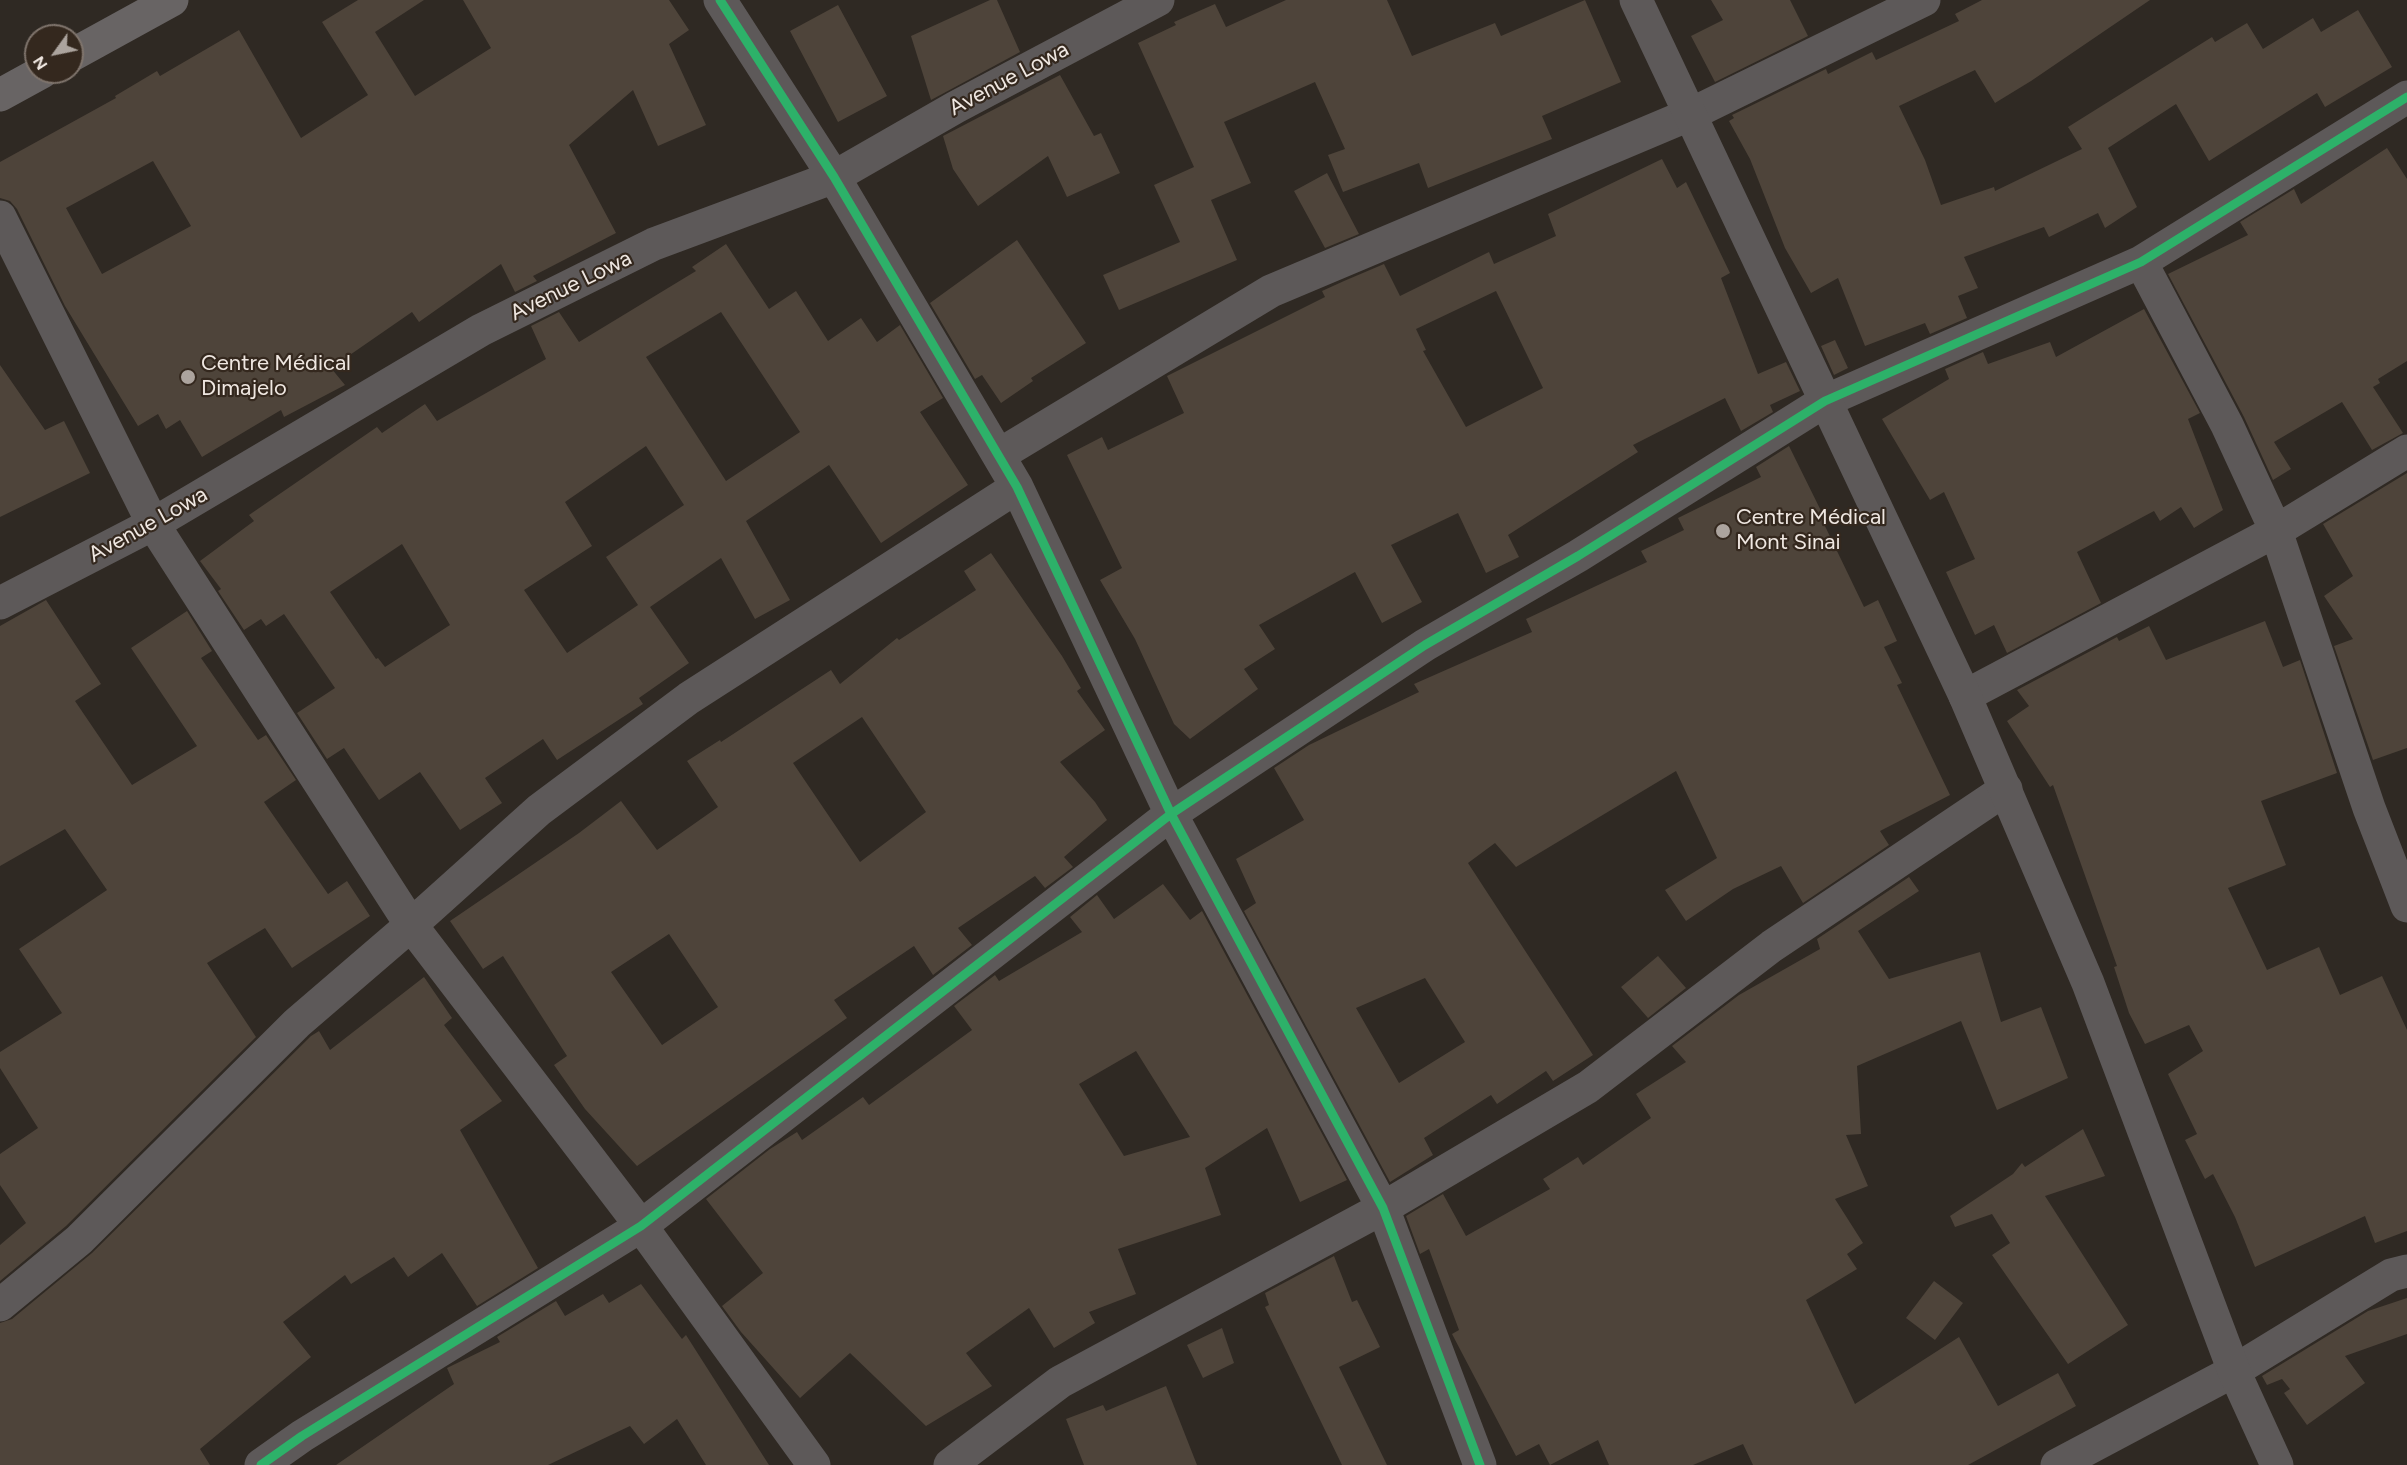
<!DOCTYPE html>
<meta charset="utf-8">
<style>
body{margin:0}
#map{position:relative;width:2407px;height:1465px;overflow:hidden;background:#2f2923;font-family:Figtree,sans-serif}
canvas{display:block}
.north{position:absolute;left:24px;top:24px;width:60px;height:60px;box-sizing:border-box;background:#34281e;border:2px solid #7f746c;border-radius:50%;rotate:237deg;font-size:16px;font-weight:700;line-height:24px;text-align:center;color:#efe7e1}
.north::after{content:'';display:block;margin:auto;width:21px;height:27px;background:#aca49e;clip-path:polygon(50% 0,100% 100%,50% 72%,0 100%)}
</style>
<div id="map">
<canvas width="2407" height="1465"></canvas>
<div class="north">N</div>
</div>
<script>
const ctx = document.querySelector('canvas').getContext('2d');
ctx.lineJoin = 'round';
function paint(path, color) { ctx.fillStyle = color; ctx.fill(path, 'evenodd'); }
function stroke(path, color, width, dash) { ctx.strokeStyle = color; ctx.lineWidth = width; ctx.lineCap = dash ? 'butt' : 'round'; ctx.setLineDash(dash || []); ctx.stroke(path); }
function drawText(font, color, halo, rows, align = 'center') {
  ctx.font = font + ' Figtree,sans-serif'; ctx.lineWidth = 4.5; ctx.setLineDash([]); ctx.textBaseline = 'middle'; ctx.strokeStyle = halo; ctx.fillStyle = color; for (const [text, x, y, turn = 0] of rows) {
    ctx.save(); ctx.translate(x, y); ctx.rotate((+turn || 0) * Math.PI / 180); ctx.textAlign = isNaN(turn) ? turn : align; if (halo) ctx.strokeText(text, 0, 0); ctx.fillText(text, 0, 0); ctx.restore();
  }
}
paint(new Path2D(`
 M 358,0 L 424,0 L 375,32 L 415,96 L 491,48 L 463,0 L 669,0 L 689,30 L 669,44 L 706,125 L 658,146 L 633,90 L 569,145 L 616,233 L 533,276 L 537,281 L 515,292 L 501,264 L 419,322 L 412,312 L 331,368 L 345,385 L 284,417 L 281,410 L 202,457 L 180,420 L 166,429 L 158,414 L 138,426 L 65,306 L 17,209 L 10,201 L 0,198 L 0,162 L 116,98 L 115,96 L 157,71 L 160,76 L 239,30 L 301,138 L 368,95 L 322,22 ZM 153,161 L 191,226 L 102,274 L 66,208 Z
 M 990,0 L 997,0 L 1020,52 L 931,100 L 911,36 Z
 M 1286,0 L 1387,0 L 1412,56 L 1495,23 L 1501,36 L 1585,0 L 1621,82 L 1542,116 L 1552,139 L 1428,188 L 1419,163 L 1343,192 L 1328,155 L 1345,149 L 1315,82 L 1224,122 L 1251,183 L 1211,200 L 1237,260 L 1119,310 L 1103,275 L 1180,242 L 1154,185 L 1194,167 L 1138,43 L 1176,25 L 1174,22 L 1215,4 L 1226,27 Z
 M 1711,0 L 1790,0 L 1808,36 L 1715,82 L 1691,36 L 1723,20 Z
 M 1982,0 L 2150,0 L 2031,81 L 1995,103 L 1975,70 L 1899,106 L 1925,160 L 1941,205 L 1994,187 L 1995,191 L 2082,149 L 2068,127 L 2212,37 L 2215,42 L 2247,23 L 2263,49 L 2313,18 L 2321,32 L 2358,10 L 2392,67 L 2325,107 L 2317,93 L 2209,161 L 2176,104 L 2108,148 L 2137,207 L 2105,228 L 2098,213 L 2049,237 L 2044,227 L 1964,257 L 1978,288 L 1958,296 L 1967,318 L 1930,334 L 1925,323 L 1865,346 L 1838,278 L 1811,293 L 1785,248 L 1750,159 L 1729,121 L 1734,118 L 1732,115 L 1826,69 L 1828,74 L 1872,52 L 1876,60 L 1959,21 L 1955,14 Z
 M 838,5 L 887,96 L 838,122 L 790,31 Z
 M 1060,75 L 1094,136 L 1101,133 L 1120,173 L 1067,197 L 1048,156 L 978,206 L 953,169 L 943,136 Z
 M 2387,148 L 2407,179 L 2407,361 L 2378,379 L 2380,383 L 2373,387 L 2403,433 L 2372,450 L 2342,402 L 2274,442 L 2291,469 L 2273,480 L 2244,417 L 2168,274 L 2248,235 L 2240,222 L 2294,189 L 2301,204 Z
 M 1662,159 L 1677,188 L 1686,182 L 1730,273 L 1721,278 L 1758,374 L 1786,362 L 1800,391 L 1770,405 L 1773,412 L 1741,431 L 1725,398 L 1633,445 L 1638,452 L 1508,535 L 1519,557 L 1486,573 L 1458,513 L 1391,545 L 1422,602 L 1382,623 L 1355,572 L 1259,625 L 1275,649 L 1244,669 L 1258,689 L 1190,739 L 1174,724 L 1135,639 L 1100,580 L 1122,568 L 1067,455 L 1102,437 L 1108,450 L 1184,413 L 1167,376 L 1325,297 L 1322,291 L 1344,281 L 1384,264 L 1400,296 L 1489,252 L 1494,264 L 1556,236 L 1548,214 ZM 1496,291 L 1543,388 L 1466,427 L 1423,351 L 1426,350 L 1416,329 Z
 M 1327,173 L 1359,234 L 1325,248 L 1294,191 Z
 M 1017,240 L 1086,343 L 1031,378 L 1033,381 L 1001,403 L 982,375 L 975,379 L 930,303 Z
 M 726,244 L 769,309 L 796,291 L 828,341 L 861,318 L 877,342 L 900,325 L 943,398 L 920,412 L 968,485 L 881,543 L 829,465 L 746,521 L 790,600 L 755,619 L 721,558 L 650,607 L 689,663 L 639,698 L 643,704 L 557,760 L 543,739 L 485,778 L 502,803 L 460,830 L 420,772 L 379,800 L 344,748 L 327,759 L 297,713 L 335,688 L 284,614 L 266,626 L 261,619 L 244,630 L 218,591 L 221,589 L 200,561 L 254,521 L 249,515 L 377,427 L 382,433 L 425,404 L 437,421 L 546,359 L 531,326 L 559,312 L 579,342 L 696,271 L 692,267 ZM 721,312 L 800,432 L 726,481 L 646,357 ZM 646,446 L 684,505 L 606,557 L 638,605 L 567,653 L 524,590 L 592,546 L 565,502 ZM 402,544 L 450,625 L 385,667 L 378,658 L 376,659 L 330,592 Z
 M 2144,309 L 2200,413 L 2188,419 L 2223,510 L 2194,528 L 2181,507 L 2160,521 L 2154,511 L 2077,552 L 2101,603 L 2007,653 L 1994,625 L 1975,635 L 1946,572 L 1975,559 L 1944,492 L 1930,500 L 1882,419 L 1949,379 L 1945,369 L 1983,352 L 1988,364 L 2050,342 L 2056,357 Z
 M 1835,340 L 1848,368 L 1834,375 L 1821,346 Z
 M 0,365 L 45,430 L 64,421 L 90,473 L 0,517 Z
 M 1789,446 L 1827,523 L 1824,524 L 1864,607 L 1878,600 L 1897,641 L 1884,647 L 1902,683 L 1897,685 L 1950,795 L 1880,831 L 1889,845 L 1803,903 L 1781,866 L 1733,889 L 1686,921 L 1665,890 L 1717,858 L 1676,771 L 1516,867 L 1495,843 L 1468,863 L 1593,1055 L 1553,1081 L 1546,1071 L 1497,1104 L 1491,1095 L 1424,1138 L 1433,1155 L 1390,1182 L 1244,911 L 1256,903 L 1236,859 L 1304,820 L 1274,768 L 1309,745 L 1419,692 L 1414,684 L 1532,632 L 1526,619 L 1647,562 L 1641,551 L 1684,530 L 1678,518 L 1761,477 L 1756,467 ZM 1425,978 L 1465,1042 L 1399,1083 L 1356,1008 Z
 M 2407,473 L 2407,748 L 2373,760 L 2334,646 L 2353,639 L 2324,596 L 2353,576 L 2323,524 Z
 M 991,553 L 1062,656 L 1081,688 L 1077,691 L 1105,730 L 1060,762 L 1095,802 L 1107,820 L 1064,857 L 1073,867 L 1045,888 L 1035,876 L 958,928 L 972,945 L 933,975 L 914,946 L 834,1000 L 847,1018 L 637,1166 L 585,1109 L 554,1065 L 567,1056 L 503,956 L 483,969 L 450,921 L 579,833 L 621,801 L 657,850 L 718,807 L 687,761 L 720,740 L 721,742 L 831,670 L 840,684 L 897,638 L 899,640 L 976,590 L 964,571 ZM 862,717 L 926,812 L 860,862 L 793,763 ZM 669,934 L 718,1007 L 662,1045 L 611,972 Z
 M 46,600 L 101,684 L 75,701 L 132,785 L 197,746 L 131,648 L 187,611 L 212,651 L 201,658 L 258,740 L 266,735 L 296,780 L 264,802 L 328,894 L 347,881 L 370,916 L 292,968 L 265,928 L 207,963 L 256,1037 L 66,1226 L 0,1281 L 0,1245 L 26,1223 L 0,1185 L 0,1154 L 38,1128 L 0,1068 L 0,1052 L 62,1013 L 19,949 L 107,890 L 65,829 L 0,866 L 0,626 Z
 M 2265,621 L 2283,667 L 2300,660 L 2337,773 L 2261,801 L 2286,865 L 2228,888 L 2267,970 L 2319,947 L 2340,995 L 2382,976 L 2407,1030 L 2407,1231 L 2375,1243 L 2365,1216 L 2255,1267 L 2235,1217 L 2213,1174 L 2205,1179 L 2185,1140 L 2197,1134 L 2168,1074 L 2203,1051 L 2189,1025 L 2145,1044 L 2129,1013 L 2114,967 L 2117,966 L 2053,785 L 2050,787 L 2007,721 L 2029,706 L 2017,690 L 2117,637 L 2119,641 L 2149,626 L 2166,660 Z
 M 1909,877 L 1919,891 L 1858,931 L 1889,979 L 1980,952 L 2001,1022 L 2041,1007 L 2068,1078 L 1997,1110 L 1961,1021 L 1857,1066 L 1861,1134 L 1846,1135 L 1868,1186 L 1835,1199 L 1863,1243 L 1847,1254 L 1857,1269 L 1806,1300 L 1855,1404 L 1959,1337 L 1998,1406 L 2058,1373 L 2076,1406 L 1968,1465 L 1753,1465 L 1743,1444 L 1693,1465 L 1609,1465 L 1598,1440 L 1550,1465 L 1539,1444 L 1516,1456 L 1452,1334 L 1459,1330 L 1429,1249 L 1420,1254 L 1406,1216 L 1443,1194 L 1466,1236 L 1550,1189 L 1543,1179 L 1578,1157 L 1583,1165 L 1651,1118 L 1636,1094 L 1686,1062 L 1672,1046 L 1739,995 L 1820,949 L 1817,939 Z
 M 1163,884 L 1190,920 L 1202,911 L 1347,1180 L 1300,1202 L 1267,1128 L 1205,1168 L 1221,1215 L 1118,1249 L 1136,1294 L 1089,1312 L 1095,1323 L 1054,1348 L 1029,1308 L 966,1353 L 992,1386 L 926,1426 L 850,1353 L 800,1398 L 741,1332 L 722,1306 L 763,1273 L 706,1199 L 770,1149 L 797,1132 L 802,1140 L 863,1097 L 869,1105 L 972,1030 L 954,1006 L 995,975 L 999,981 L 1082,932 L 1070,917 L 1097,895 L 1114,919 ZM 1136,1051 L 1190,1137 L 1124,1156 L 1079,1084 Z
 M 1658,956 L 1686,988 L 1648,1018 L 1621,987 Z
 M 424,977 L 452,1018 L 444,1025 L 502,1101 L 460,1130 L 538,1268 L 477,1306 L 442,1253 L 408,1277 L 394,1257 L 351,1284 L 345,1275 L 283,1322 L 311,1357 L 200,1449 L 210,1465 L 0,1465 L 0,1323 L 12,1319 L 92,1253 L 311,1036 L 319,1031 L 330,1050 Z
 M 2083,1129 L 2105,1176 L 2045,1196 L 2128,1325 L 2068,1364 L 1992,1255 L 2010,1243 L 1992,1214 L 1955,1227 L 1950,1216 L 2013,1174 L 2022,1163 L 2025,1167 Z
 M 1334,1256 L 1352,1302 L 1357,1300 L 1380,1347 L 1339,1367 L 1387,1465 L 1342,1465 L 1265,1307 L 1269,1305 L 1265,1293 Z
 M 1934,1281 L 1963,1303 L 1935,1340 L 1906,1318 Z
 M 641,1284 L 682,1339 L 686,1335 L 769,1465 L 706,1465 L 677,1419 L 644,1444 L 630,1426 L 548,1465 L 336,1465 L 454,1384 L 447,1368 L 500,1342 L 497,1337 L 556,1301 L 565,1316 L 603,1294 L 609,1303 Z
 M 2407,1298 L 2407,1334 L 2345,1356 L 2365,1383 L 2307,1425 L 2284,1393 L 2290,1389 L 2282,1379 L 2267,1385 L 2262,1376 L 2368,1311 Z
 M 1222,1328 L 1234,1363 L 1203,1378 L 1187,1345 Z
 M 1166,1386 L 1197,1465 L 1084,1465 L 1066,1419 L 1103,1405 L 1106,1411 Z`), '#4e443a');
stroke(new Path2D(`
 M 720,0 L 834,177 L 1017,487 L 1171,814 L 1383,1208 L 1480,1465
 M 0,217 L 153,524 L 411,925 L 641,1226 L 814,1465
 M 2141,262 L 2227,425 L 2276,531 L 2369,808 L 2407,906
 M 999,455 L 1271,291 L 1691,114 L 1924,0
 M 0,603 L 153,524 L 481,330 L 654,244 L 834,177 L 956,107 L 1158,0
 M 1965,696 L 2276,531 L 2407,451
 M 0,1305 L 79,1240 L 297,1023 L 411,925 L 539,810 L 689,698 L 1017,487
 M 261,1465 L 302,1436 L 641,1226 L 1171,814 L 1425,645 L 1578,556 L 1825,401 L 2141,262 L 2407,97
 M 950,1465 L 1060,1382 L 1383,1208 L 1588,1087 L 1772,946 L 2006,789
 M 2057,1465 L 2234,1371 L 2391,1275 L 2407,1271`), '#5d5959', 33);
stroke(new Path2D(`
 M 1636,0 L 1965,696 L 2088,983 L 2234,1371 L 2277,1465`), '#5d5959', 33);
stroke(new Path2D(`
 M 72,55 L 172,0
 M 0,95 L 42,72`), '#686464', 33);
stroke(new Path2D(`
 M 720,0 L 834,177 L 1017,487 L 1171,814 L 1383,1208 L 1480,1465
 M 261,1465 L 302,1436 L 641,1226 L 1171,814 L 1425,645 L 1578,556 L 1825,401 L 2141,262 L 2407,97`), '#2db169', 9);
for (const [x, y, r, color] of [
 [188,377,8,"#aca49e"],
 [1723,531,8,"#aca49e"]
]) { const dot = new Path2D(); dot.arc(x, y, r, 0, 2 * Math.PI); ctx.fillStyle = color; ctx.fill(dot); stroke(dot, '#34281e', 2); }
drawText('22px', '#efe7e1', '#34281e', [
 ["Avenue Lowa",1009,79,-28],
 ["Avenue Lowa",571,286,-26],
 ["Avenue Lowa",148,525,-29]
]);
drawText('22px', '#efe7e1', '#34281e', [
 ["Centre Médical",201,364],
 ["Dimajelo",201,389],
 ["Centre Médical",1736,518],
 ["Mont Sinai",1736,543]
], 'left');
</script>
